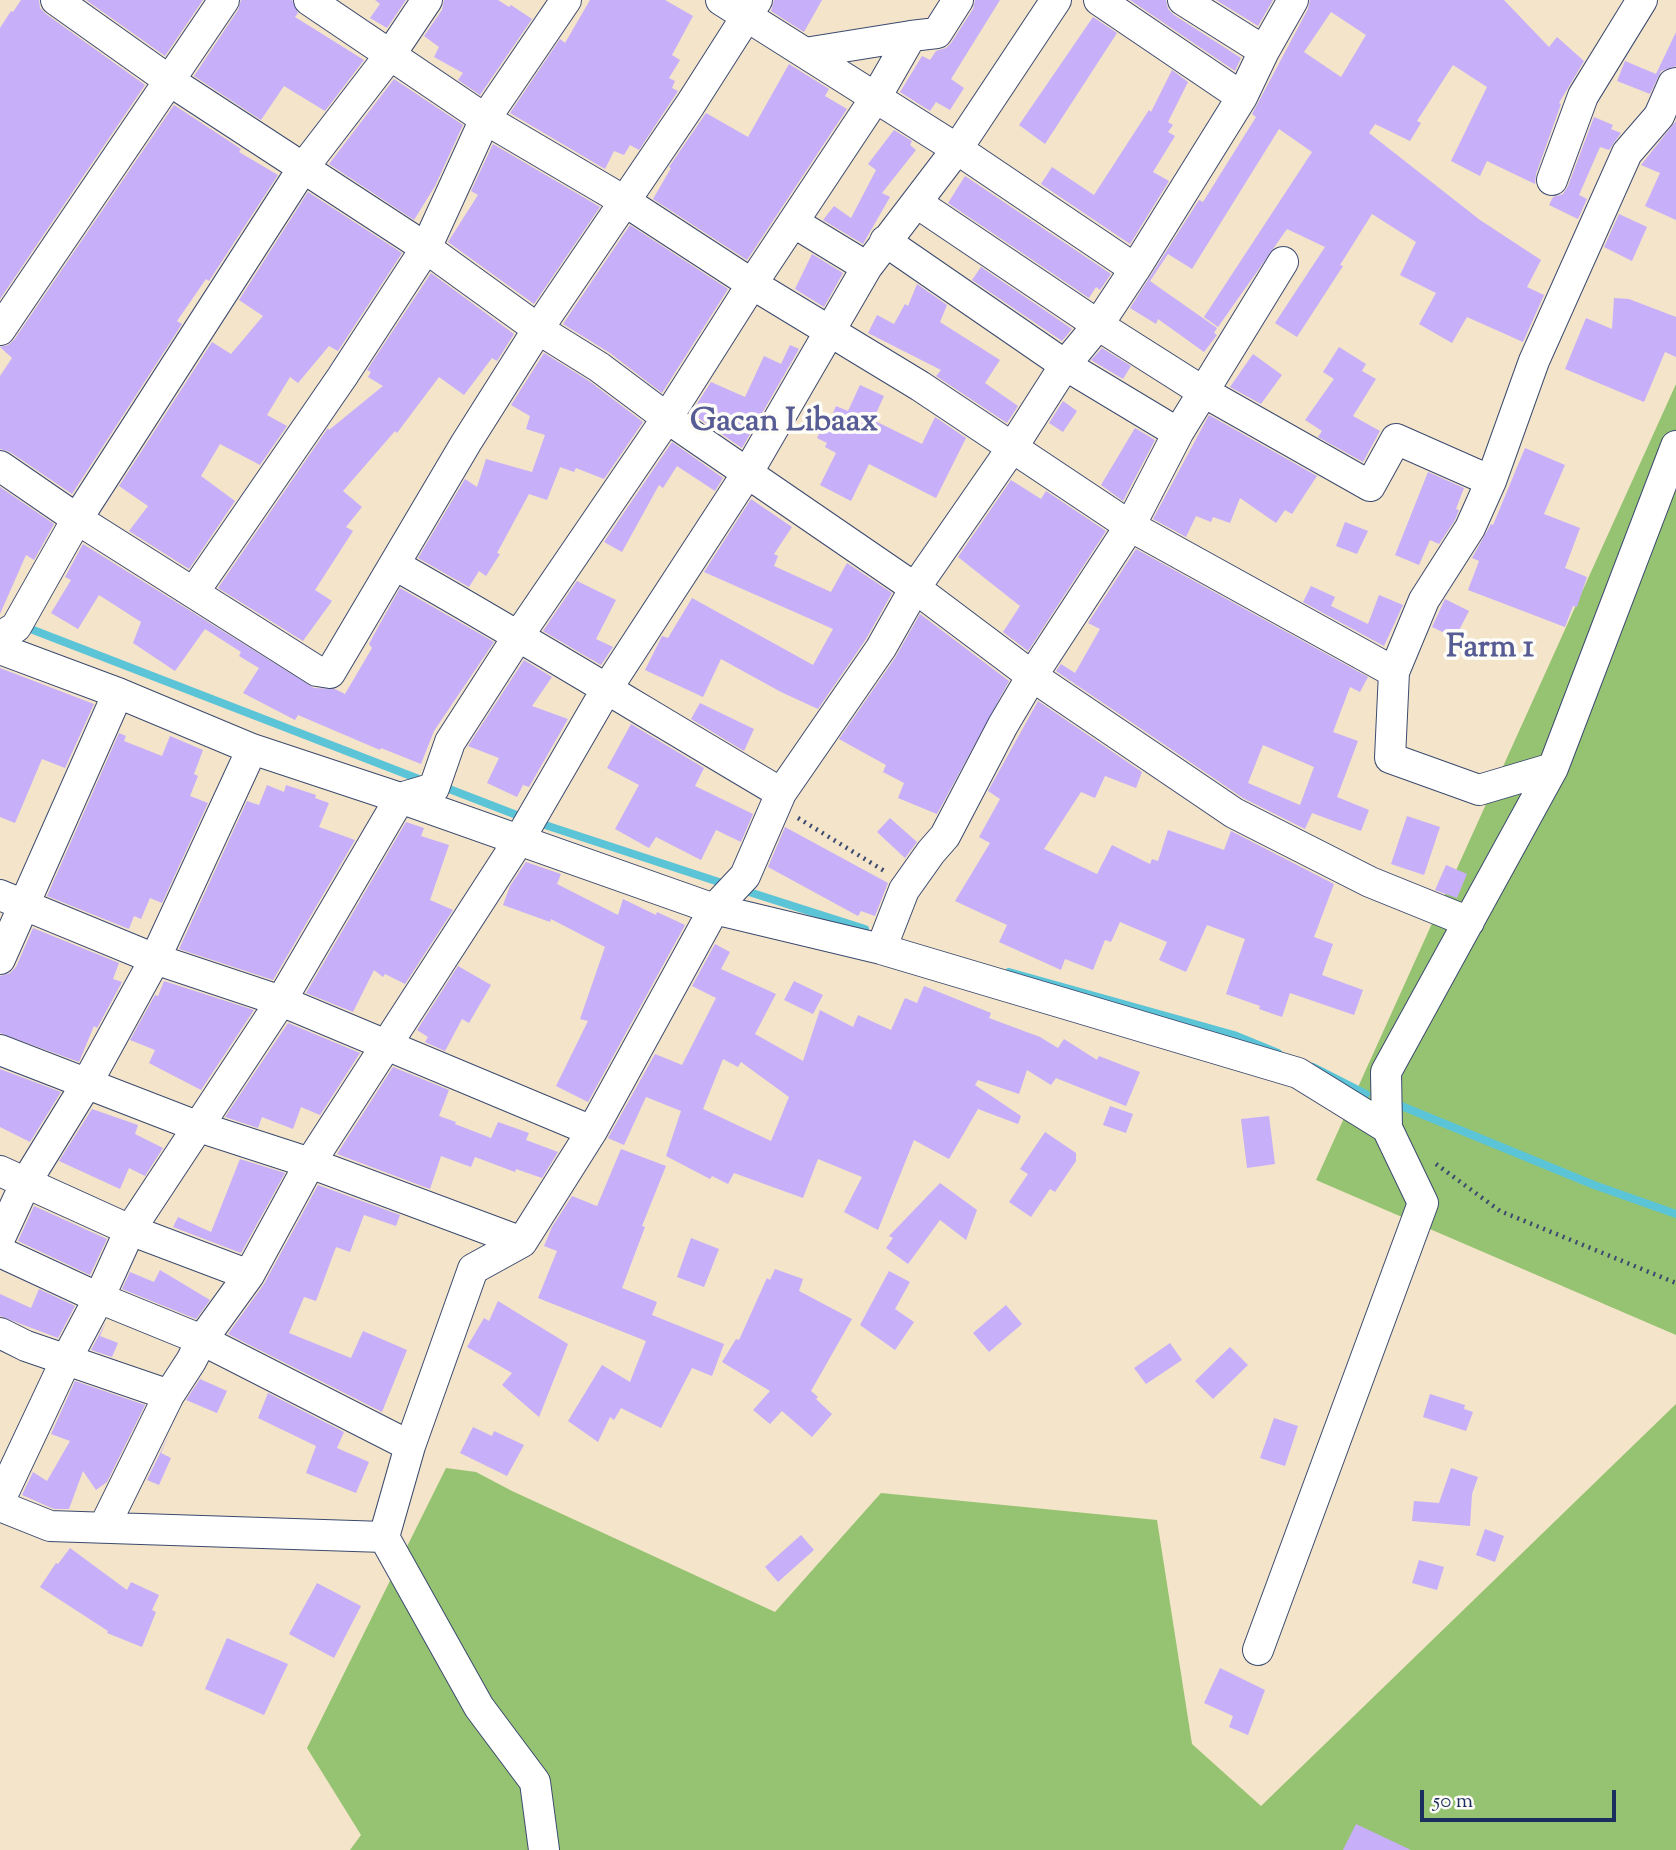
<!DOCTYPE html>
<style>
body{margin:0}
#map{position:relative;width:1676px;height:1850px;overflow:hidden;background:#f3e4ca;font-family:"Sorts Mill Goudy",serif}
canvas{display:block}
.scale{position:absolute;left:1420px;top:1790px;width:196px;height:32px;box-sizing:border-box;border:4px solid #1b2f5e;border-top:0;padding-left:9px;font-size:21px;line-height:24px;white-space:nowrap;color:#1b2f5e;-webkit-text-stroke:5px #fdfcf7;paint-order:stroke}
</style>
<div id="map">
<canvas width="1676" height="1850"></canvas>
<div class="scale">50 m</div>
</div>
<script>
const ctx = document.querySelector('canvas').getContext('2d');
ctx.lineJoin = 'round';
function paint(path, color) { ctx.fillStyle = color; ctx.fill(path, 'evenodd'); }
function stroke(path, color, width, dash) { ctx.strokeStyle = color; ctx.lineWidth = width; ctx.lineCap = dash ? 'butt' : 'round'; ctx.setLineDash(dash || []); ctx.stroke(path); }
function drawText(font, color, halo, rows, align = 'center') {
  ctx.font = font + ' "Sorts Mill Goudy",serif'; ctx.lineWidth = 7; ctx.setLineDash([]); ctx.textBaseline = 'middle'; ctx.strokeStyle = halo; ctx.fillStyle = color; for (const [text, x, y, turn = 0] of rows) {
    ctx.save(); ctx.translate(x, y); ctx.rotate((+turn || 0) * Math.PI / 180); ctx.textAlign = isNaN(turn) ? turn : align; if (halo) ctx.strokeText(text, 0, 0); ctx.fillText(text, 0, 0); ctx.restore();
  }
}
paint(new Path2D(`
 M 1676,384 L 1676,1335 L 1316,1180 Z
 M 1676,1404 L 1676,1850 L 350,1850 L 361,1835 L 307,1748 L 446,1468 L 476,1472 L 512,1491 L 775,1612 L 881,1493 L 1157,1520 L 1192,1744 L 1261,1806 Z`), '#96c371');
stroke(new Path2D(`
 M 28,628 L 424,781
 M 444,787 L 527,819
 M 545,825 L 725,884
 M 746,891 L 865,929
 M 1009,972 L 1234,1035 L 1278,1053
 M 1313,1067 L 1366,1094
 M 1399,1105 L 1594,1185 L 1676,1214`), '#5bc4d7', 8);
paint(new Path2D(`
 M 21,0 L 39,0 L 40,8 L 46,14 L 145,85 L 0,299 L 0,28 L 11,11 L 13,12 Z
 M 86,0 L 203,0 L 165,56 Z
 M 241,0 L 292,0 L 298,13 L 295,17 L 364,60 L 325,111 L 284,86 L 261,120 L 194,76 L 238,10 Z
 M 375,0 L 406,0 L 387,28 L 370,18 L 380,4 Z
 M 444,0 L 498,0 L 509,7 L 511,5 L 532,19 L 480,95 L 458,80 L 463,73 L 434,57 L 439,47 L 424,36 L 442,10 Z
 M 590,0 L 665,0 L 693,16 L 672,55 L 680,60 L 669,78 L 675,81 L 672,88 L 678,91 L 639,150 L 630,145 L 624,155 L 614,151 L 605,169 L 510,113 L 560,39 L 565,43 Z
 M 774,0 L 822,0 L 804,32 L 771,11 Z
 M 975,0 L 1000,0 L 951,79 L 964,88 L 950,110 L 936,102 L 930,111 L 900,92 L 922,56 L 930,60 L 936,51 L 946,48 L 951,43 L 973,9 Z
 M 1130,0 L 1166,0 L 1168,9 L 1174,15 L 1241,58 L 1235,71 Z
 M 1216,0 L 1273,0 L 1258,26 Z
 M 1310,0 L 1504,0 L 1549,47 L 1557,37 L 1584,61 L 1559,103 L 1561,104 L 1536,174 L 1535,184 L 1487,161 L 1480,176 L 1451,161 L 1487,87 L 1453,65 L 1417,121 L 1421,123 L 1410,141 L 1375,124 L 1369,133 L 1480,220 L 1541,260 L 1527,287 L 1544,295 L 1523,342 L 1467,317 L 1452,343 L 1419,324 L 1436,293 L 1400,275 L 1416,242 L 1372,214 L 1340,265 L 1343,266 L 1297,337 L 1275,323 L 1325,247 L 1287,229 L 1218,327 L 1204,317 L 1312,152 L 1279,129 L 1192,269 L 1168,254 L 1150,281 L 1217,328 L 1214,333 L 1217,335 L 1204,352 L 1158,319 L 1156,324 L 1130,308 L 1199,200 L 1203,202 L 1256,117 L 1252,114 L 1308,9 ZM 1331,12 L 1366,35 L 1341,77 L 1304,52 Z
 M 1093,17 L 1117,33 L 1045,144 L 1019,125 Z
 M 1676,32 L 1676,66 L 1661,71 L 1650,94 L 1617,81 L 1625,61 L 1656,74 Z
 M 789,64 L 829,89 L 825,96 L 847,109 L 747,260 L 653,199 L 671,168 L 669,167 L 706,113 L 748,137 Z
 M 1172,70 L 1188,82 L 1168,122 L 1173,125 L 1168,132 L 1175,136 L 1153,172 L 1169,181 L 1130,244 L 1041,184 L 1052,167 L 1094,195 L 1149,110 L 1151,112 Z
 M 394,79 L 463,125 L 435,186 L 414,220 L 329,164 Z
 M 174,105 L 241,149 L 239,152 L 278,175 L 209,281 L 206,279 L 177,321 L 182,324 L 72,494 L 10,452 L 0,449 L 0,376 L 12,358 L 0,347 L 8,345 L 14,340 Z
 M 1594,117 L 1613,125 L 1611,129 L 1621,133 L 1609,150 L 1600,147 L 1579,195 L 1587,199 L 1578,219 L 1549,205 L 1553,197 L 1563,194 L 1568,186 Z
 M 1676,121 L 1676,220 L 1645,206 L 1660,173 L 1641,165 Z
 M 894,130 L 912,141 L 910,145 L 916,150 L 882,193 L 890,197 L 863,244 L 823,220 L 834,206 L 851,218 L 876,170 L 868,164 Z
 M 493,144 L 600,207 L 534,304 L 448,242 L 478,195 L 471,191 Z
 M 965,176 L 1111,274 L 1100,290 L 1096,287 L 1089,298 L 948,203 Z
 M 308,192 L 402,253 L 338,351 L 329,346 L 298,383 L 290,377 L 267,415 L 287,426 L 260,465 L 220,444 L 201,476 L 235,501 L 189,569 L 129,531 L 148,506 L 119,486 L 212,342 L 231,354 L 263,316 L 239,300 Z
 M 1619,214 L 1647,227 L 1632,261 L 1604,247 Z
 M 630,225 L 728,289 L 662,393 L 610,353 L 563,324 Z
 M 812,254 L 843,273 L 824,307 L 795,289 Z
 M 981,267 L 1072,329 L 1062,341 L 972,280 Z
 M 431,273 L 514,334 L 497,361 L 492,358 L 464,395 L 439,377 L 397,433 L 395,431 L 343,491 L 362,507 L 346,527 L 353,531 L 315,590 L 332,601 L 303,641 L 218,588 L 328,428 L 329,430 L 383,386 L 368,377 L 371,372 L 367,370 Z
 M 917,284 L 947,305 L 940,322 L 1000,360 L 985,383 L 1018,406 L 1007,423 L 936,376 L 941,370 L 868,333 L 877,315 L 894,324 L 905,304 L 908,306 Z
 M 1614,298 L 1629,299 L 1676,317 L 1676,357 L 1665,352 L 1644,402 L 1565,369 L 1586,318 L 1612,329 Z
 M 790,345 L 799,349 L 742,448 L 691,413 L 711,382 L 745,397 L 764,356 L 781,364 Z
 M 1339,347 L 1366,364 L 1362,371 L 1376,379 L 1353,416 L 1380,431 L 1363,462 L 1318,437 L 1322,431 L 1305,420 L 1334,379 L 1323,372 Z
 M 1102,348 L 1131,366 L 1123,379 L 1091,360 Z
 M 544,353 L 589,381 L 643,422 L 604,479 L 576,468 L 574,472 L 560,467 L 547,500 L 529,494 L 497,553 L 500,554 L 486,576 L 479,571 L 469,587 L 418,558 L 465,479 L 477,487 L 486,459 L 532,472 L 545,435 L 526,429 L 530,416 L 511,405 Z
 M 1253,354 L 1282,375 L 1261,404 L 1230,387 Z
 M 860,385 L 884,396 L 873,420 L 922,444 L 935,417 L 966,438 L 936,498 L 869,464 L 851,501 L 820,485 L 836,453 L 825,447 L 827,443 L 817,438 L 826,420 L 829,422 L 836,406 L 848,411 Z
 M 1063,401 L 1077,411 L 1063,432 L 1049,423 Z
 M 1209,415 L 1317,476 L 1292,514 L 1285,510 L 1276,523 L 1240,498 L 1230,523 L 1213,517 L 1211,522 L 1196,516 L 1186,537 L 1153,519 Z
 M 1135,428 L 1155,440 L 1123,501 L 1101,485 Z
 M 672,442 L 723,478 L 715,491 L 677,466 L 663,488 L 659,485 L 622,552 L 604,542 Z
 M 1525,448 L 1565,465 L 1544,514 L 1580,528 L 1565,568 L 1587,577 L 1577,607 L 1573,606 L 1565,627 L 1468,590 L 1479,561 L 1472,558 L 1491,524 L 1493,525 Z
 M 1428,472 L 1464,488 L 1456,509 L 1459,510 L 1455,520 L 1439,544 L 1430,540 L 1419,565 L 1395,555 Z
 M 1011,480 L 1041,499 L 1046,491 L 1106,531 L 1028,651 L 1003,632 L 1020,606 L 958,557 Z
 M 0,487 L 54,524 L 34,560 L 26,555 L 0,614 Z
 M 751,499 L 792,527 L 774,554 L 778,556 L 774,566 L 831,592 L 847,563 L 892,593 L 866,639 L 818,709 L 781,692 L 721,659 L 703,697 L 645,670 L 662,636 L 668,638 L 692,598 L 813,665 L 833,629 L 704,572 Z
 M 1345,522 L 1368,531 L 1357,554 L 1336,546 Z
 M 83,544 L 314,688 L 335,689 L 345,694 L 372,648 L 369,644 L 377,629 L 400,588 L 494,642 L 434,731 L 421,764 L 381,748 L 380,750 L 298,715 L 295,720 L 243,693 L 259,668 L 239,656 L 241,652 L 205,629 L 175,671 L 133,643 L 141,622 L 99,595 L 78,629 L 51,613 L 71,580 L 65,577 Z
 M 1136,549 L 1368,677 L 1360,692 L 1350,687 L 1333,732 L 1358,741 L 1337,797 L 1369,810 L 1361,831 L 1312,813 L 1305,829 L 1243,798 L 1056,671 L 1061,664 L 1075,673 L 1100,629 L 1088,623 ZM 1263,745 L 1314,767 L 1300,805 L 1248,783 Z
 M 577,581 L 616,600 L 596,639 L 613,647 L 601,665 L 543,631 Z
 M 1311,586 L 1335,597 L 1331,606 L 1368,624 L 1379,595 L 1403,605 L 1384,646 L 1303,602 Z
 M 1445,599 L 1469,611 L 1455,638 L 1432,627 Z
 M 920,614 L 1009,681 L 937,814 L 898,798 L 904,783 L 883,772 L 886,765 L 839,739 L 895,658 Z
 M 524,660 L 552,677 L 532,706 L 568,719 L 529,787 L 523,785 L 517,797 L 487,783 L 499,758 L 468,746 Z
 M 0,668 L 94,704 L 65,768 L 42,759 L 15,823 L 0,817 Z
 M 1038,701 L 1142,772 L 1136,788 L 1105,776 L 1095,798 L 1081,792 L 1044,849 L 1097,874 L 1112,845 L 1150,864 L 1152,859 L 1158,861 L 1168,830 L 1224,850 L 1231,831 L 1334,884 L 1314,937 L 1333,944 L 1322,975 L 1363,990 L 1354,1015 L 1290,993 L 1282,1017 L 1259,1009 L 1260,1006 L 1226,994 L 1245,939 L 1207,925 L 1186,972 L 1159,960 L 1167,942 L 1120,922 L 1111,942 L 1105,940 L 1093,970 L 1065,959 L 1061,970 L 999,942 L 1007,925 L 955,901 L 990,843 L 979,837 L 1000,799 L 988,791 Z
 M 700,703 L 754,729 L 744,751 L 691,719 Z
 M 631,724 L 704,768 L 695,786 L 753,814 L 741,842 L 716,830 L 701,860 L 656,837 L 649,848 L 615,829 L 639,785 L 607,768 Z
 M 119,733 L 126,736 L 124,741 L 162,756 L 170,736 L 203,750 L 194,774 L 198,776 L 190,796 L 208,803 L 162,903 L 150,898 L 141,919 L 134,916 L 129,929 L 47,896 Z
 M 267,785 L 284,792 L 286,785 L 316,795 L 315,798 L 329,803 L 319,827 L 355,840 L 273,980 L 179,949 L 247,801 L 259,805 Z
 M 1407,816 L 1440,827 L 1424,875 L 1391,864 Z
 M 890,818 L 917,842 L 905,858 L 877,832 Z
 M 406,822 L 424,828 L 421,836 L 449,845 L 430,900 L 453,910 L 405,984 L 385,974 L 383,977 L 374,970 L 353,1012 L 306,993 Z
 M 785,827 L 888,883 L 875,916 L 861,911 L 858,916 L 768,867 Z
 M 526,862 L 561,874 L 557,884 L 618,915 L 623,899 L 656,915 L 657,912 L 685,925 L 588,1102 L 556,1086 L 588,1021 L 580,1019 L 605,947 L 551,919 L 550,922 L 503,905 L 510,886 Z
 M 1446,865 L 1467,874 L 1457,898 L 1435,890 Z
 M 33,928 L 119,963 L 113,979 L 122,982 L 97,1028 L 94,1026 L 79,1062 L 0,1033 L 0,976 L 10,973 L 16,967 Z
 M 715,944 L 730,952 L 721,969 L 776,994 L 755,1034 L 803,1061 L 820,1010 L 853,1027 L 858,1015 L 891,1030 L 905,998 L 917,1003 L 924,986 L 991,1013 L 989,1018 L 1040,1037 L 1058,1048 L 1064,1039 L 1097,1060 L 1099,1056 L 1140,1072 L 1126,1106 L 1056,1078 L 1051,1085 L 1027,1070 L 1019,1094 L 978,1080 L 975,1085 L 1021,1116 L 1018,1124 L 978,1109 L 949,1159 L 914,1140 L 878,1230 L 844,1212 L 862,1177 L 818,1159 L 803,1198 L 734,1173 L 728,1184 L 712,1176 L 710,1179 L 666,1156 L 681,1111 L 646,1097 L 624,1145 L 608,1138 L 655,1054 L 682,1065 L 716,998 L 692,986 ZM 723,1059 L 738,1067 L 741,1062 L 789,1097 L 771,1141 L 703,1109 Z
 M 458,966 L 491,985 L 469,1023 L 462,1019 L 445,1051 L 425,1042 L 428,1037 L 417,1030 Z
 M 164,981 L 254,1010 L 201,1090 L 149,1063 L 155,1050 L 130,1040 L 155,995 L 158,996 Z
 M 794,981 L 823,995 L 813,1014 L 784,1000 Z
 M 288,1023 L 360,1053 L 320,1115 L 301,1107 L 293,1129 L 262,1117 L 258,1128 L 225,1117 Z
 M 393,1067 L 449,1090 L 439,1116 L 456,1122 L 455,1124 L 491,1138 L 498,1122 L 529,1133 L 526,1140 L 558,1152 L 542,1178 L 516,1169 L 515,1172 L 475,1157 L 471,1167 L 441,1156 L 430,1189 L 337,1154 Z
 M 0,1069 L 61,1092 L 30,1142 L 0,1127 Z
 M 1110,1106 L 1133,1114 L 1126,1133 L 1103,1125 Z
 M 92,1109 L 138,1125 L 135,1134 L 163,1148 L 145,1176 L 129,1168 L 120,1189 L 59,1161 Z
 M 1269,1116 L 1275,1164 L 1247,1168 L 1241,1119 Z
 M 1045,1132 L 1076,1153 L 1076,1161 L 1055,1192 L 1050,1189 L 1031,1217 L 1009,1202 L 1028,1174 L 1020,1169 Z
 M 621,1149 L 666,1166 L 642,1226 L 645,1227 L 622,1288 L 657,1302 L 652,1315 L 724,1344 L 712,1376 L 692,1368 L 661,1428 L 621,1408 L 614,1420 L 610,1417 L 598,1442 L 568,1421 L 602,1365 L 630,1382 L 646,1341 L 538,1298 L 557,1251 L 544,1246 L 552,1227 L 572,1196 L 597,1206 Z
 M 240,1159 L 285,1173 L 241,1253 L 173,1227 L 178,1217 L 211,1232 Z
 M 940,1183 L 977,1210 L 966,1240 L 940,1220 L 908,1264 L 886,1248 L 893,1238 L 889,1236 Z
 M 318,1185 L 400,1215 L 396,1226 L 364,1215 L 350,1252 L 336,1247 L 316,1301 L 304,1297 L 289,1333 L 351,1358 L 363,1331 L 407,1350 L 382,1412 L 228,1334 L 264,1284 Z
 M 34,1206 L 107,1239 L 90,1275 L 18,1241 Z
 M 691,1238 L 719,1249 L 704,1287 L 677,1277 Z
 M 775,1269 L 803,1279 L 799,1291 L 852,1319 L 811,1391 L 818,1397 L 816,1399 L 832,1414 L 812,1437 L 782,1411 L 770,1424 L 753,1410 L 770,1391 L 722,1362 L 736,1339 L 739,1340 L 767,1278 L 770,1280 Z
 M 160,1270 L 210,1300 L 196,1319 L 122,1289 L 130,1272 L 154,1282 Z
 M 889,1271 L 910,1282 L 895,1309 L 914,1322 L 895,1350 L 860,1325 Z
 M 39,1289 L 75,1306 L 58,1338 L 0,1316 L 0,1294 L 31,1308 Z
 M 498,1301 L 568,1344 L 539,1417 L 502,1385 L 512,1373 L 467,1347 L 484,1318 L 489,1321 Z
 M 1006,1305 L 1022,1324 L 989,1352 L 973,1333 Z
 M 106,1322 L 100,1336 L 118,1343 L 112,1357 L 91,1350 Z
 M 1170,1343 L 1182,1360 L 1146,1384 L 1134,1368 Z
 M 1230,1347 L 1248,1365 L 1213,1399 L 1195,1381 Z
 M 200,1379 L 227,1391 L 217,1413 L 186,1400 Z
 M 75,1381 L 145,1405 L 107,1482 L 96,1490 L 83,1471 L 69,1509 L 54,1509 L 22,1495 L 33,1472 L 47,1481 L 70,1441 L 51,1434 Z
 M 268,1393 L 344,1432 L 337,1448 L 369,1462 L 356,1493 L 306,1473 L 316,1446 L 258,1418 Z
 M 1430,1394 L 1465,1405 L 1464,1409 L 1473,1412 L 1466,1431 L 1423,1417 Z
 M 1274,1418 L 1298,1426 L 1285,1466 L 1260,1458 Z
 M 473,1427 L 492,1436 L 494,1431 L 524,1445 L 507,1476 L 460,1453 Z
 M 170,1433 L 161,1453 L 171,1458 L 159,1485 L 147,1480 Z
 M 1451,1468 L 1478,1477 L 1472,1494 L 1470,1526 L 1412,1521 L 1414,1501 L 1439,1503 Z
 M 1485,1529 L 1504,1536 L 1495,1562 L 1476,1555 Z
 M 801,1535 L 814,1550 L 778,1582 L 765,1567 Z
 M 70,1548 L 127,1590 L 131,1582 L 159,1595 L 152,1610 L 156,1612 L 142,1647 L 107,1633 L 108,1631 L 40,1587 L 56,1563 L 58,1564 Z
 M 1419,1560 L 1444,1567 L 1437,1590 L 1412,1583 Z
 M 317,1583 L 361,1606 L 334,1658 L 289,1634 Z
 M 227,1638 L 288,1664 L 264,1715 L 205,1689 Z
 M 1220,1668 L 1265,1690 L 1248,1735 L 1229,1727 L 1233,1716 L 1204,1703 Z
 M 1356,1824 L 1411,1850 L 1343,1850 Z`), '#c7aff9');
const street = new Path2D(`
 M 56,0 L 170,81 L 426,248 L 538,329 L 599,367 L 667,418 L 915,588 L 1032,676 L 1234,813 L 1370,882 L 1469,922
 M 309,0 L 485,119 L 626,202 L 752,284 L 920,386 L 1130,526 L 1394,672
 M 721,0 L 957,149 L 1135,269
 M 1099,0 L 1242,97
 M 1183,0 L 1264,51
 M 805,53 L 911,36
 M 1552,180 L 1583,96 L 1642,0
 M 917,203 L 1098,325 L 1202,391 L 1370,486 L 1396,439 L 1491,481
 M 793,222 L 867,267
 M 885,241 L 1065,365 L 1178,433
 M 0,330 L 224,0
 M 0,466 L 77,519 L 317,671 L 330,673 L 466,443 L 538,329 L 690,105 L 757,0
 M 395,565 C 525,638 652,717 781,793
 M 194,592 L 342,377 L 426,248 L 485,119 L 566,0
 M 0,637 L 16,627 L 77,519 L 303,168 L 390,55 L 427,0
 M 0,649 L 118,693 L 252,749 L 400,798 L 714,909 L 881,949 L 1298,1073 L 1387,1128 L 1386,1072 L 1553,768 L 1676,446
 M 1553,768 L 1479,790 L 1390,758 L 1394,672 L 1424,600 L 1470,528 L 1491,481 L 1534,361 L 1627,153 L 1659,116 L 1673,84 L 1676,83
 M 0,895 L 155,959 L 281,1001 L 592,1131
 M 881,949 L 904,890 L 931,852 L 945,836 L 1003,725 L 1032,676 L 1130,526 L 1178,433 L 1283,262
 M 0,959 L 118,693
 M 0,1050 L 199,1127 L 310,1163 L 522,1242
 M 0,1171 L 130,1230 L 249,1275
 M 0,1238 L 26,1182 L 87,1083 L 155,959 L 252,749
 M 0,1252 L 99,1298 L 202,1340 L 410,1446
 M 0,1333 L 26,1346 L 169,1395
 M 0,1500 L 66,1360 L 99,1298 L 130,1230 L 281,1001 L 400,798 L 434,788 L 450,742 L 519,635 L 667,418 L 752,284 L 876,97 L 911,36 L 937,33 L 958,0
 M 0,1506 L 50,1526 L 384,1537
 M 104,1527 L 169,1395 L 191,1361 L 202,1340 L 249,1275 L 310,1163 L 519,840 L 606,690 L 748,472 L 867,267 L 957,149 L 1056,0
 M 1258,1650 L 1423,1203 L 1387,1128
 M 544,1850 L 535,1782 L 479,1707 L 384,1537 L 410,1446 L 473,1269 L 522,1242 L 592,1131 L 714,909 L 745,876 L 781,793 L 881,648 L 915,588 L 1012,448 L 1065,365 L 1098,325 L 1135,269 L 1242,97 L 1264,51 L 1293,0`);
stroke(street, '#3b4a6e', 32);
stroke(new Path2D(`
 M 798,818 L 886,872
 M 1436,1164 L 1500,1211 L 1676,1283`), '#3b4a6e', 4.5, [2, 5]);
stroke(street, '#fff', 30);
drawText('bold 32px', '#575c94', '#fdfcf7', [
 ["Gacan Libaax",784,425],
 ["Farm 1",1490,651]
]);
</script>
